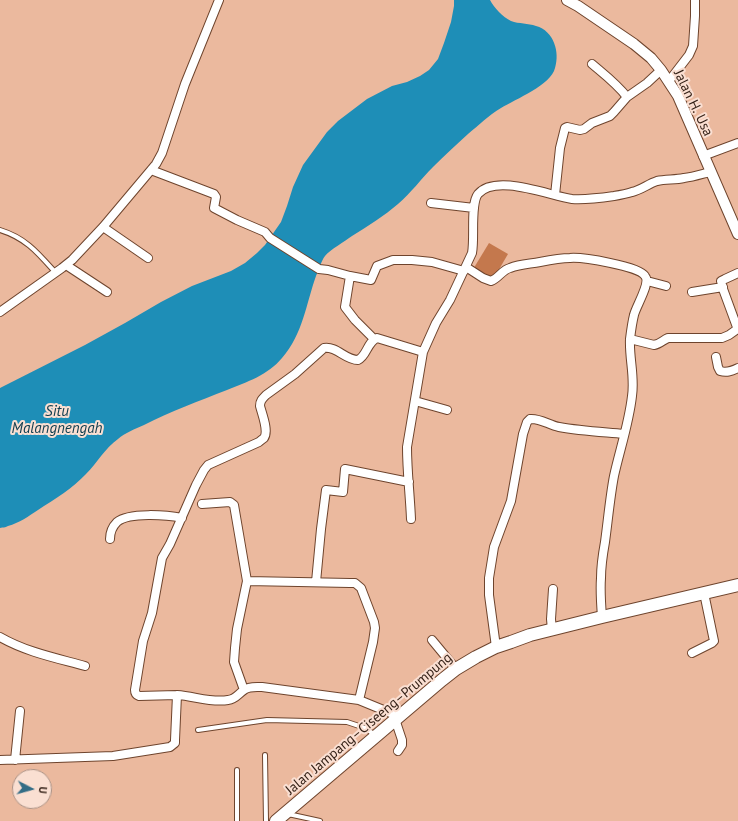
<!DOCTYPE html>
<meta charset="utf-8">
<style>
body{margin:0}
#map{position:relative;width:738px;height:821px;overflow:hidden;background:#ebb99e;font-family:"PT Sans",sans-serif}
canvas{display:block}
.north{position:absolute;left:12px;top:769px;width:40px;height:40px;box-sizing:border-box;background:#fadfd2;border:1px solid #aa9286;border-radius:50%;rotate:96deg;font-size:11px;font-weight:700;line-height:16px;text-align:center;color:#311e14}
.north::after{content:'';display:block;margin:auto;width:14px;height:18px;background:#346d86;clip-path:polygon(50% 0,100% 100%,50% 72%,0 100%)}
</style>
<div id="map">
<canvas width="738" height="821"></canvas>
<div class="north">U</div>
</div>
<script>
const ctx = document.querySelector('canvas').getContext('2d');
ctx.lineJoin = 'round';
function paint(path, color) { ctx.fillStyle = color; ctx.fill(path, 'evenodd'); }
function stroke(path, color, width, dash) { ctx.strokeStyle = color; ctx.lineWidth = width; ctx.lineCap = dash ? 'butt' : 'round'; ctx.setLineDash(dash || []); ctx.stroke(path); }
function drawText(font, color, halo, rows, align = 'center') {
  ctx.font = font + ' "PT Sans",sans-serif'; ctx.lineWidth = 4; ctx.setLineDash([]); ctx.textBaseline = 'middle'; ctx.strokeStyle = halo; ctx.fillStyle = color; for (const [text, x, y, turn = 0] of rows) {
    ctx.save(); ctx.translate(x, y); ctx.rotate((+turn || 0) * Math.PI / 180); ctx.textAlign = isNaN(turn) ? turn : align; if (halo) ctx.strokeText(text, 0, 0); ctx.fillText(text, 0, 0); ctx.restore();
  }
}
paint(new Path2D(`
 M 454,0 L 490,0 C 494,8 503,17 511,21 C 519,24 528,23 536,26 C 554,31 560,52 555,68 C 551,85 516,99 501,108 C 489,115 479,125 468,134 C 456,145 444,156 433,167 C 421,179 411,193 398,204 C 384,216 368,226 352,236 C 345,241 330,250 325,256 C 321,261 319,270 316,276 C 306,304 303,334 282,358 C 268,375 247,382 227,390 C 199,401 171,411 144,425 C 135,429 125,433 118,439 C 105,448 97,463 86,474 C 73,488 55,499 38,510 C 29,516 19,523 8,526 C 5,528 3,527 0,528 L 0,388 L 85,345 L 125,323 L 161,302 L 192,286 L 231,271 L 245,263 L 257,253 L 265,245 L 281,222 L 287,206 L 293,187 L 303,165 L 327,132 L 338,121 L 367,99 L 392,86 L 407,82 L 420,76 L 429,70 L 438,59 L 444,43 L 451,22 L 454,6 Z`), '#1e8eb7');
paint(new Path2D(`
 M 489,243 L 508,254 L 494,278 L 490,280 L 472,271 Z`), '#c4784d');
const service = new Path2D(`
 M 0,230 C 26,238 38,253 55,272
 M 198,730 L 267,720 L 347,722 L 365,728 L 375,735
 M 265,755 L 266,821
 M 237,770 L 237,821
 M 288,814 L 320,821`);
const minor = new Path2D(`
 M 592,64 C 605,75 617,84 627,97 L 647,83 L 661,70
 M 669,81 L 689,55 L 693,46 L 695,16 L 695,0
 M 703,156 L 738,143
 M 151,170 L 214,194 L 216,197 L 214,208 L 237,220 L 265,232 L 270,238 L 319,269 L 328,270 L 350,276 L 345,307 L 355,320 L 374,339
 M 555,195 L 560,148 L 565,128 L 567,127 L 580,130 L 584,129 L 592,123 L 610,116 L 614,112 L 627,97
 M 431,203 L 474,208
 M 103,227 L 148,258
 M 66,265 L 107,292
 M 466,267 L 483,278 L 491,281 C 499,278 502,270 510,268 C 520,264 530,264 540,262 C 550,260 560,258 570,258 C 582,257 639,266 645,276 C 651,283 636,306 634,315 C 632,323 631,331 630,339 C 629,358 635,377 632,396 C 629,423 620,449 614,476 C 610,497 608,520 605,542 C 603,553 601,566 601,578 C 600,591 601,604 602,617
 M 350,276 L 371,280 L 377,266 L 393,260 L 412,260 L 432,262 L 464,271
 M 647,281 L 666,286
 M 692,292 L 723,287
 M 0,312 L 62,268 L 72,260 L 103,227 L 156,164 L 162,153 L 185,84 L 219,0
 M 630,339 L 654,345 C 660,344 663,340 668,338 L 722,338 L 729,335 L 736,330 L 737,327 L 723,289 L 721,281 L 725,279 L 738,273
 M 716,357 L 718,367 L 720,371 C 727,373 732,371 738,368
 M 415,401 L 447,410
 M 202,504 L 230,502 L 234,505 L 247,581 L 237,629 L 235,648 L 234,662 L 244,690
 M 411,519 C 410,495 407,471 407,447 L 423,352 L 436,323 L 450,300 L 472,253 C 475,238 470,204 478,194 C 496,173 550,196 572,199 C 586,200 600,198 614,196 C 620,195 626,194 632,192 C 641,190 648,184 657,181 C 666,179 675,180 684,178 C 693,177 702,174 710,172
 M 110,539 C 110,533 112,527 117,522 C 129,512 167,515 182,518
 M 247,581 L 350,583 L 355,583 L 361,588 L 374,622 L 375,628 L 373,642 L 359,700
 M 316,582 L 321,529 L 326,490 L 343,492 L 345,469 L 409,482
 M 552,630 L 551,619 L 553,589
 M 0,637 C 26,652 56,658 85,666
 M 432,640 L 456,669
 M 496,647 L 489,595 L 489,578 L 494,547 L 511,501 L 523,434 L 527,422 L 530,419 C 540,418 549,425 559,427 C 581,431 603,432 624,434
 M 692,653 L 712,643 L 714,641 L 704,593
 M 177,695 L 139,696 C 136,695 135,693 135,690 L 143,641 L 152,613 L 162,558 L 170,544 L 196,485 L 204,470 L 208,465 L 259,442 C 260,441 264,438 264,438 C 269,431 262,414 260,406 C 260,401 262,399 266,395 L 295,374 L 324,348 C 337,346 345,360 358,360 C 367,356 367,342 377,338 L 423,352
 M 395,719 L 402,740 L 402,745 L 398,751
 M 0,760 L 113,756 L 170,747 L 175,743 L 175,740 L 177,695 C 194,696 211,703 228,700 C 236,699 238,694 244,690 C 249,686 256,687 262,687 L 359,700 L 398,716
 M 15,760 L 20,711`);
const tertiary = new Path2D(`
 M 567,0 L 578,6 L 634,44 L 651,58 L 661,70 L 678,96 L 738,234`);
const primary = new Path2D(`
 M 276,821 L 442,680 L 456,669 L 476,657 L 496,647 L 511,642 L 530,635 L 602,617 L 738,585`);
stroke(service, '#6e442d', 6);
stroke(minor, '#6e442d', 10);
stroke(tertiary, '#6e442d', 12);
stroke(primary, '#6e442d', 14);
stroke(service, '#fff', 4);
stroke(minor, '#fff', 8);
stroke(tertiary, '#fff', 10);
stroke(primary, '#fff', 12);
drawText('14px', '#311e14', '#fadfd2', [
 ["Jalan H. Usa",693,103,64],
 ["Jalan Jampang–Ciseeng–Prumpung",369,724,-40]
]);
drawText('italic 15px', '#0f3c4e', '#fadfd2', [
 ["Situ",57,412],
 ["Malangnengah",57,429]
]);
</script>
